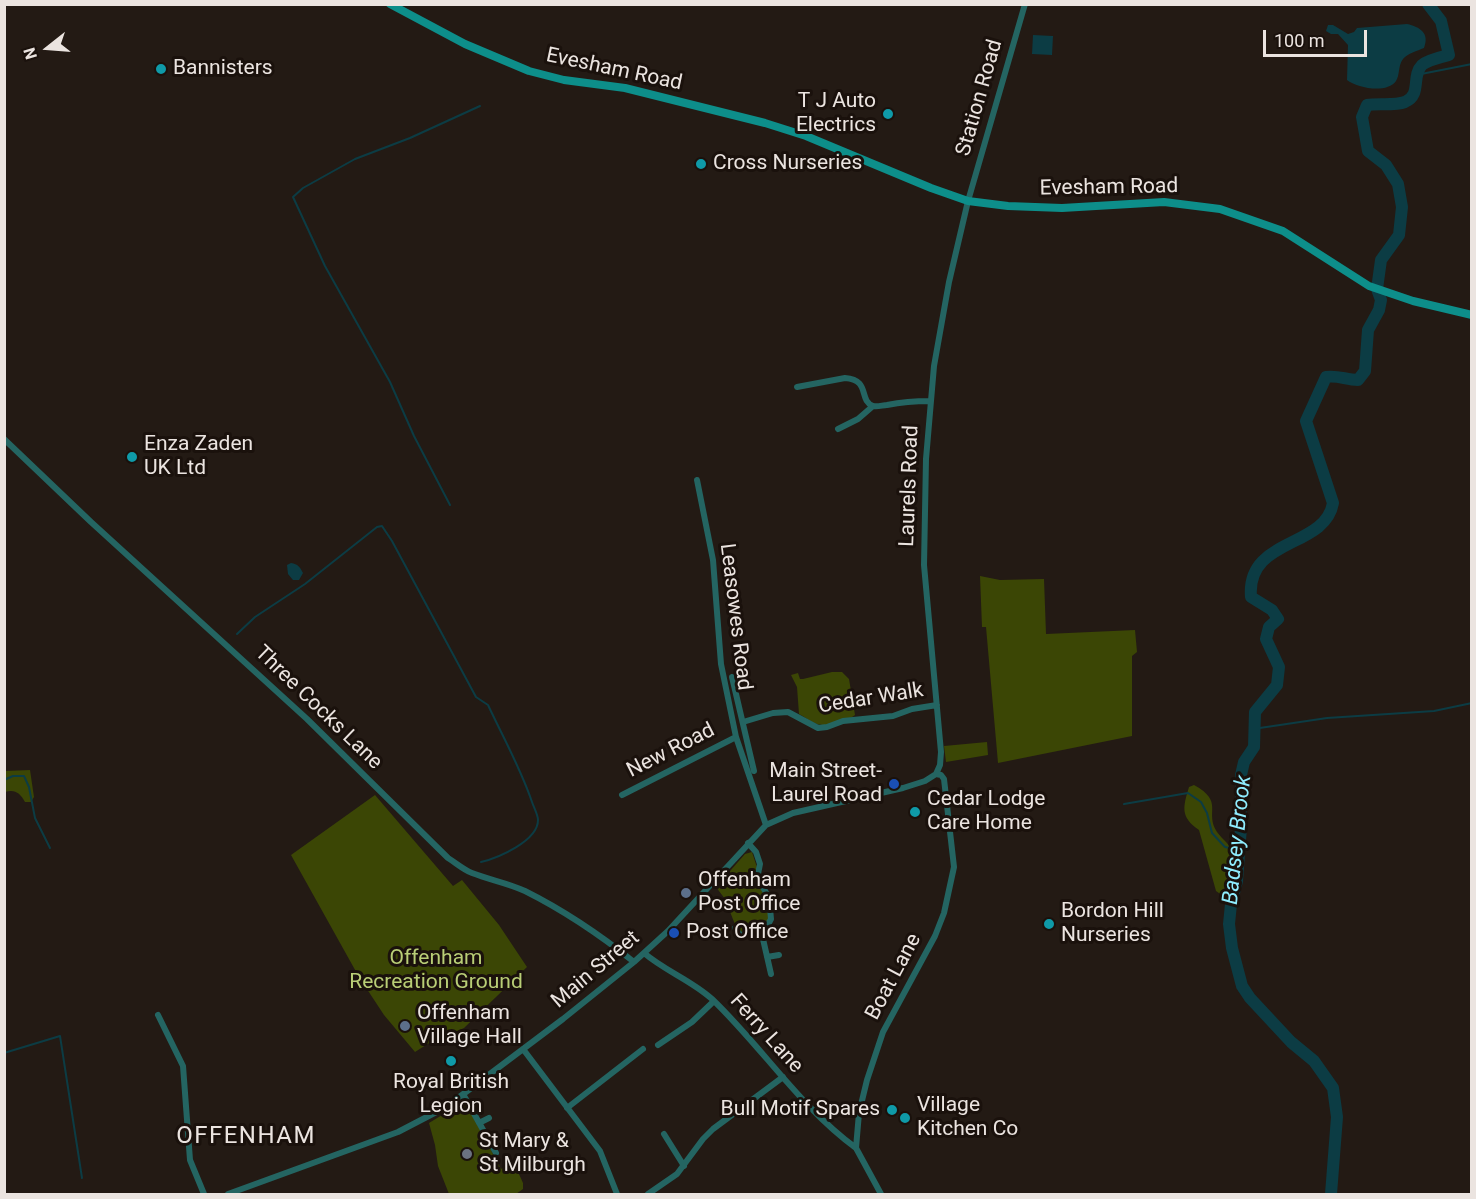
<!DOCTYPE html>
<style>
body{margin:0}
#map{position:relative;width:1476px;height:1199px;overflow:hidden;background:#231a14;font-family:Roboto,sans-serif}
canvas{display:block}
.frame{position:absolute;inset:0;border:6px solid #ebe4e0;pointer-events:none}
.north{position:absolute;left:18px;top:18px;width:60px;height:60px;-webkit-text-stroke:4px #1a110c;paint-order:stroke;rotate:253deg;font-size:16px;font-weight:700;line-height:24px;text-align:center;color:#ebe4e0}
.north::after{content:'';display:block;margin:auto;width:21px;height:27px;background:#ebe4e0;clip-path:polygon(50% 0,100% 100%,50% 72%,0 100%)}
.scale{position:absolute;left:1263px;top:30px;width:104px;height:27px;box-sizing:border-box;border:3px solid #ebe4e0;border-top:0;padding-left:8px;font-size:18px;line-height:21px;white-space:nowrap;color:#ebe4e0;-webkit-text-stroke:4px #1a110c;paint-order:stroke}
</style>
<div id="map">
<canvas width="1476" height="1199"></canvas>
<div class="frame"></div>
<div class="north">N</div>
<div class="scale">100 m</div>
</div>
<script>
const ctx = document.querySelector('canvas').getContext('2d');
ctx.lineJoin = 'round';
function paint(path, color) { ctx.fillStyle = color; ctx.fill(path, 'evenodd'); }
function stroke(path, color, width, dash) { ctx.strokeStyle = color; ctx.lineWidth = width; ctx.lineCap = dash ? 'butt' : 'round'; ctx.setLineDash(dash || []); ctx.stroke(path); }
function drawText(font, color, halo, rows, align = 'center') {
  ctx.font = font + ' Roboto,sans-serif'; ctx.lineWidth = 6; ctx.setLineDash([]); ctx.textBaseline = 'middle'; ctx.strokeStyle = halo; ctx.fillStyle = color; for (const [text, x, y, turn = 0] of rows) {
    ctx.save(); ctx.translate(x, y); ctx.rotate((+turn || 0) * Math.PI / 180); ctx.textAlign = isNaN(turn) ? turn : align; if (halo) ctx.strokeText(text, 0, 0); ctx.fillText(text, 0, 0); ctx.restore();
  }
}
paint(new Path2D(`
 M 980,576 L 1000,580 L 1044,579 L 1046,634 L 1135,630 L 1137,652 L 1132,656 L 1132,736 L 998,763 L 986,627 L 982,627 Z
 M 832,672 L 842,672 L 849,679 L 855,715 C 848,721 827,728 817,724 C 811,722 805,717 799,714 L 797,687 L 791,675 L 798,673 L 800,679 L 803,679 Z
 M 987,742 L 988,755 L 946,762 L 944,746 Z
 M 30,770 L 34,797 L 31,802 L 25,802 C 20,793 15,789 5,792 L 5,771 Z
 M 1194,785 C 1225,802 1204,812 1217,832 C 1222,839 1231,845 1234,854 C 1237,862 1236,883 1231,891 C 1230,892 1224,895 1223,896 L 1216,891 L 1199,830 C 1180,817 1183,807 1189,787 Z
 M 375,795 L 453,886 L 462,880 L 499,925 L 527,967 L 464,1028 L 447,1036 L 445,1033 L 415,1052 L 384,1015 L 359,977 L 291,855 Z
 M 752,852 L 768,901 L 768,920 L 761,929 L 740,932 L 736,927 L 725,899 L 716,887 L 745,854 Z
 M 465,1101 L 501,1169 L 513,1161 L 514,1163 L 523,1183 L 523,1189 L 516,1194 L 449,1194 L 438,1166 L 435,1145 L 429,1123 Z`), '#3b4605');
paint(new Path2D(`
 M 1407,24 C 1420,27 1430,33 1424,48 C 1417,51 1408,53 1403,59 C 1398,65 1400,75 1396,81 C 1387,94 1357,88 1347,80 L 1348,45 L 1338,34 L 1331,34 L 1326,31 L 1328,25 L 1333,25 L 1348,34 L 1354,32 L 1357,28 Z
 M 1033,35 L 1053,36 L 1052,55 L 1032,54 Z
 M 291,563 C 298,564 300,567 303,573 L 299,580 L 293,580 L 288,574 L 287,565 Z`), '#0c3c44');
stroke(new Path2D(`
 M 1416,75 L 1472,64
 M 450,505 L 414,436 L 390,382 L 325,266 L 293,197 L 303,188 L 355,159 L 410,138 L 480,106
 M 237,634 L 255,617 L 305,584 L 377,527 L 382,526 L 392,541 L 476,697 L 488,705 C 503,737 521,769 532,802 C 534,808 538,815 538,820 C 538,841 498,858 481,862
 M 1253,729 L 1327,718 L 1434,711 L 1472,703
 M 4,780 L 13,776 L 24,776 L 29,787 L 35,818 L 50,848
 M 1124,804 L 1188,793 L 1201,802 L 1207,813 L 1212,833 L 1225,847 L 1239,850
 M 4,1053 L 60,1036 L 82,1178`), '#0c3c44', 2);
stroke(new Path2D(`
 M 1331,1194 L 1337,1117 L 1333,1088 L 1314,1061 L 1291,1042 L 1250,998 L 1242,986 L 1232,948 L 1229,924 L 1231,904 L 1237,881 L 1241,827 L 1241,775 L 1244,762 L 1254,747 L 1255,712 L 1277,685 L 1279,667 L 1266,639 L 1269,627 L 1278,619 L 1272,610 L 1251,597 C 1246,537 1325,549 1333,503 L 1306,421 L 1326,377 C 1338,375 1346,380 1358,380 L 1365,371 L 1368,330 L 1379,310 L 1381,300 L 1377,289 L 1381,260 L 1399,235 L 1402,207 L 1398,184 L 1386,165 L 1368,151 L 1362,117 L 1367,105 C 1378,103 1394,106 1405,102 C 1422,95 1411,76 1422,65 C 1428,60 1441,57 1449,55 L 1441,21 L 1428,4`), '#0c3c44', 12);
stroke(new Path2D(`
 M 797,387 L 845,378 C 871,380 858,400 873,406 C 878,407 883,405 887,405 C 902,402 915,401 930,401
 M 838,429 L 858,419 L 873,406
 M 4,439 L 91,522 L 307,719 L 448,858 C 456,863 464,870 472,873 C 490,880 508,883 525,891 C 565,911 599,934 634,962
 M 697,480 L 713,560 L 721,664 L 736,737 L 766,825
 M 732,677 L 754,771
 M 743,722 L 773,713 L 788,712 L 818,728 L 827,727 L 843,721 L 893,716 L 912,709 L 937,705
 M 622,795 L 736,737
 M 748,843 L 756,852 L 760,864 L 758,874 L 760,883 L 769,897 L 771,919 L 764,932
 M 735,928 L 740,935 L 764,932
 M 764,932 L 763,939 L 771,974
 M 644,953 C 665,971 691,980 712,999 C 762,1047 800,1107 856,1148
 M 767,957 L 779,955
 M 158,1015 L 183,1066 L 190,1160 L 204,1194
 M 658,1045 L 692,1022 L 714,1001
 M 523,1049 L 600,1151 L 617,1194
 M 463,1094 L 496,1153
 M 567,1108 L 643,1049
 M 479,1123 L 489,1118
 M 664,1134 L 684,1166
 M 228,1194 L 398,1132 L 446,1107 L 563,1019 L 634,962 L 668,931 L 766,825 L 793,813 L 903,788 L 925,781 L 936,774 L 940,765 L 941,752 L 924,565 L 926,459 L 934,366 L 949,282 L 968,201 L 1025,4
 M 648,1194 L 677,1174 L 703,1139 L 713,1129 L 783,1077
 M 881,1194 L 856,1148 L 859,1113 L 867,1080 L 883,1032 L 935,936 L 944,913 L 954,867 L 944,779 L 941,775 L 936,774`), '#246562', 6);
stroke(new Path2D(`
 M 390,4 L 465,44 L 529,71 L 564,80 L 625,88 L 765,123 L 806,136 L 931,188 L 968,201 L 1008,206 L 1062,208 L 1164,202 L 1220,209 L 1283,231 L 1369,286 L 1413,301 L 1472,315`), '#0d8e8a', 8);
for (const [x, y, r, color] of [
 [161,69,6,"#0f9aa8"],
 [888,114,6,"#0f9aa8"],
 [701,164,6,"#0f9aa8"],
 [132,457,6,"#0f9aa8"],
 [894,784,6,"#1a4fb4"],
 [915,812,6,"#0f9aa8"],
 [686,893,6,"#5c6f8a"],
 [1049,924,6,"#0f9aa8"],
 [674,933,6,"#1a4fb4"],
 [405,1026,6,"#5c6f8a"],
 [451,1061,6,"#0f9aa8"],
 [892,1110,6,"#0f9aa8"],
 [905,1118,6,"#0f9aa8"],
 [467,1154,6,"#6b7280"]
]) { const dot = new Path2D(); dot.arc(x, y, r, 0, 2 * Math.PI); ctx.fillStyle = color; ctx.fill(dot); stroke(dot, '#1a110c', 2); }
drawText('21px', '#ebe4e0', '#1a110c', [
 ["Bannisters",173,69],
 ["T J Auto",876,102,"right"],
 ["Electrics",876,126,"right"],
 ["Cross Nurseries",713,164],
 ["Enza Zaden",144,445],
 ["UK Ltd",144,469],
 ["Main Street-",882,772,"right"],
 ["Laurel Road",882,796,"right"],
 ["Cedar Lodge",927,800],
 ["Care Home",927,824],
 ["Offenham",698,881],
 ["Post Office",698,905],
 ["Bordon Hill",1061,912],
 ["Nurseries",1061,936],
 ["Post Office",686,933],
 ["Offenham",417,1014],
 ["Village Hall",417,1038],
 ["Royal British",451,1083,"center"],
 ["Legion",451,1107,"center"],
 ["Village",917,1106],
 ["Kitchen Co",917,1130],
 ["Bull Motif Spares",880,1110,"right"],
 ["St Mary &",479,1142],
 ["St Milburgh",479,1166]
], 'left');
drawText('21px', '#ebe4e0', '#1a110c', [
 ["Evesham Road",614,70,12],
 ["Station Road",980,98,-74],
 ["Evesham Road",1109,188,-1],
 ["Laurels Road",910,486,-88],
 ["Leasowes Road",735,617,83],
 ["Cedar Walk",871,699,-9],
 ["Three Cocks Lane",318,708,44],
 ["New Road",671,751,-27],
 ["Main Street",596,970,-40],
 ["Boat Lane",894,977,-62],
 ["Ferry Lane",766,1034,48]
]);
drawText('21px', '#b9ce76', '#1a110c', [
 ["Offenham",436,959],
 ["Recreation Ground",436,983]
]);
drawText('italic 22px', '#8fecfe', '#1a110c', [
 ["Badsey Brook",1238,840,-84]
]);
ctx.letterSpacing = '1.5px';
drawText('24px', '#ebe4e0', '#1a110c', [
 ["OFFENHAM",246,1137]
]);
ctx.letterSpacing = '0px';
</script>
